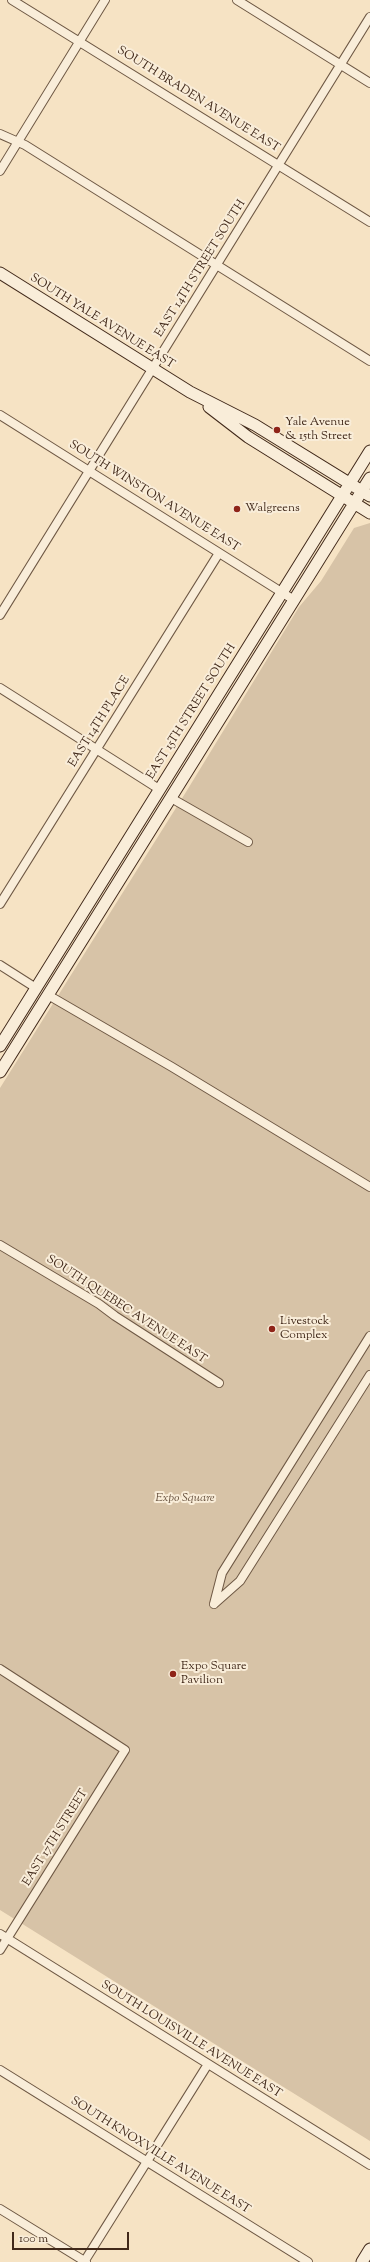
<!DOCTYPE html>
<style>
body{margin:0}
#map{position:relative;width:370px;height:2262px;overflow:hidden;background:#f6e3c4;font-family:"Sorts Mill Goudy",serif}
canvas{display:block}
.scale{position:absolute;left:12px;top:2232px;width:117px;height:18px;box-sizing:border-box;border:2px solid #41291a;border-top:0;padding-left:5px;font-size:12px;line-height:14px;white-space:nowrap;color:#41291a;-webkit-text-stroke:3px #f9edd9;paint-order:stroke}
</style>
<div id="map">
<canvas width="370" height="2262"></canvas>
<div class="scale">100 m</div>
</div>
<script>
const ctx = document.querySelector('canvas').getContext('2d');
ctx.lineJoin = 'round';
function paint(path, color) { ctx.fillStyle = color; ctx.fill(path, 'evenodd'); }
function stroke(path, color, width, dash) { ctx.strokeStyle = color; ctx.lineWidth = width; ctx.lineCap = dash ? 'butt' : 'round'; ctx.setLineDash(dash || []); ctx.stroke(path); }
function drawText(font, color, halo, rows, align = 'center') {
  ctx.font = font + ' "Sorts Mill Goudy",serif'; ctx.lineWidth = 4; ctx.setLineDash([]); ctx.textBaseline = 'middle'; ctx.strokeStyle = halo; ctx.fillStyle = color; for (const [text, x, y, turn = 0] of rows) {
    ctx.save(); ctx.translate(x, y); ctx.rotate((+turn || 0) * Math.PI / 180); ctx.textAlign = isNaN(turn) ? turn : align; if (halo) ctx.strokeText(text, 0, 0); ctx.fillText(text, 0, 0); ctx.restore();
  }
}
paint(new Path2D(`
 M 370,523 L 370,2141 L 0,1910 L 0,1088 L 186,792 L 299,607 L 321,581 L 354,528 Z`), '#d7c3a7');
const minor = new Path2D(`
 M 12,0 L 370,222
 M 237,0 L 370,83
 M 0,134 L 25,145 L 370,361
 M 0,171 L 105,0
 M 0,415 L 294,600
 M 0,615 L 370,17
 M 0,688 L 159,789
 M 171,798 L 248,842
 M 0,904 L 219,553
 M 0,965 L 36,988
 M 48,995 L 172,1067 L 370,1187
 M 0,1245 L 99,1304 L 115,1316 L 219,1383
 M 214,1604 L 222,1573 L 370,1336
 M 214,1604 L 240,1581 L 370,1375
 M 0,1669 L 125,1750 L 0,1950
 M 0,1934 L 370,2165
 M 0,2070 L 308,2262
 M 0,2209 L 86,2262
 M 84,2262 L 208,2064`);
const secondary = new Path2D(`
 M 0,273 L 190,392 L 255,425 L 370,496
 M 209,407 L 248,437 L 370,513
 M 0,1046 L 370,451
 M 0,1072 L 370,478
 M 362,2262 L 370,2249`);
stroke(minor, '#6e5844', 10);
stroke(secondary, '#41291a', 13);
stroke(minor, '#f9edd9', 8);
stroke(secondary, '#f9edd9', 11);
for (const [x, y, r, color] of [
 [277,430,4,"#8f2418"],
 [237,509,4,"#8f2418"],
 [272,1329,4,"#8f2418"],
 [173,1674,4,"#8f2418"]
]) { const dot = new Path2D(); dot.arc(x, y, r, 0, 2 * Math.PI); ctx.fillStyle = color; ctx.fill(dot); stroke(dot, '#f9edd9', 1.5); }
drawText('12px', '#41291a', '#f9edd9', [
 ["SOUTH BRADEN AVENUE EAST",198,100,32],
 ["EAST 14TH STREET SOUTH",201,269,-58],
 ["SOUTH YALE AVENUE EAST",102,322,32],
 ["SOUTH WINSTON AVENUE EAST",154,497,32],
 ["EAST 15TH STREET SOUTH",192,712,-58],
 ["EAST 14TH PLACE",100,722,-58],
 ["SOUTH QUEBEC AVENUE EAST",126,1310,33],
 ["EAST 17TH STREET",56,1838,-58],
 ["SOUTH LOUISVILLE AVENUE EAST",191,2040,32],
 ["SOUTH KNOXVILLE AVENUE EAST",160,2156,32]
]);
drawText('12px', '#41291a', '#f9edd9', [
 ["Yale Avenue",285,423],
 ["& 15th Street",285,437],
 ["Walgreens",245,509],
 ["Livestock",280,1322],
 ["Complex",280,1336],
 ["Expo Square",181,1667],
 ["Pavilion",181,1681]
], 'left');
drawText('italic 12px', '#66503d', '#f9edd9', [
 ["Expo Square",185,1499]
]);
</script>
